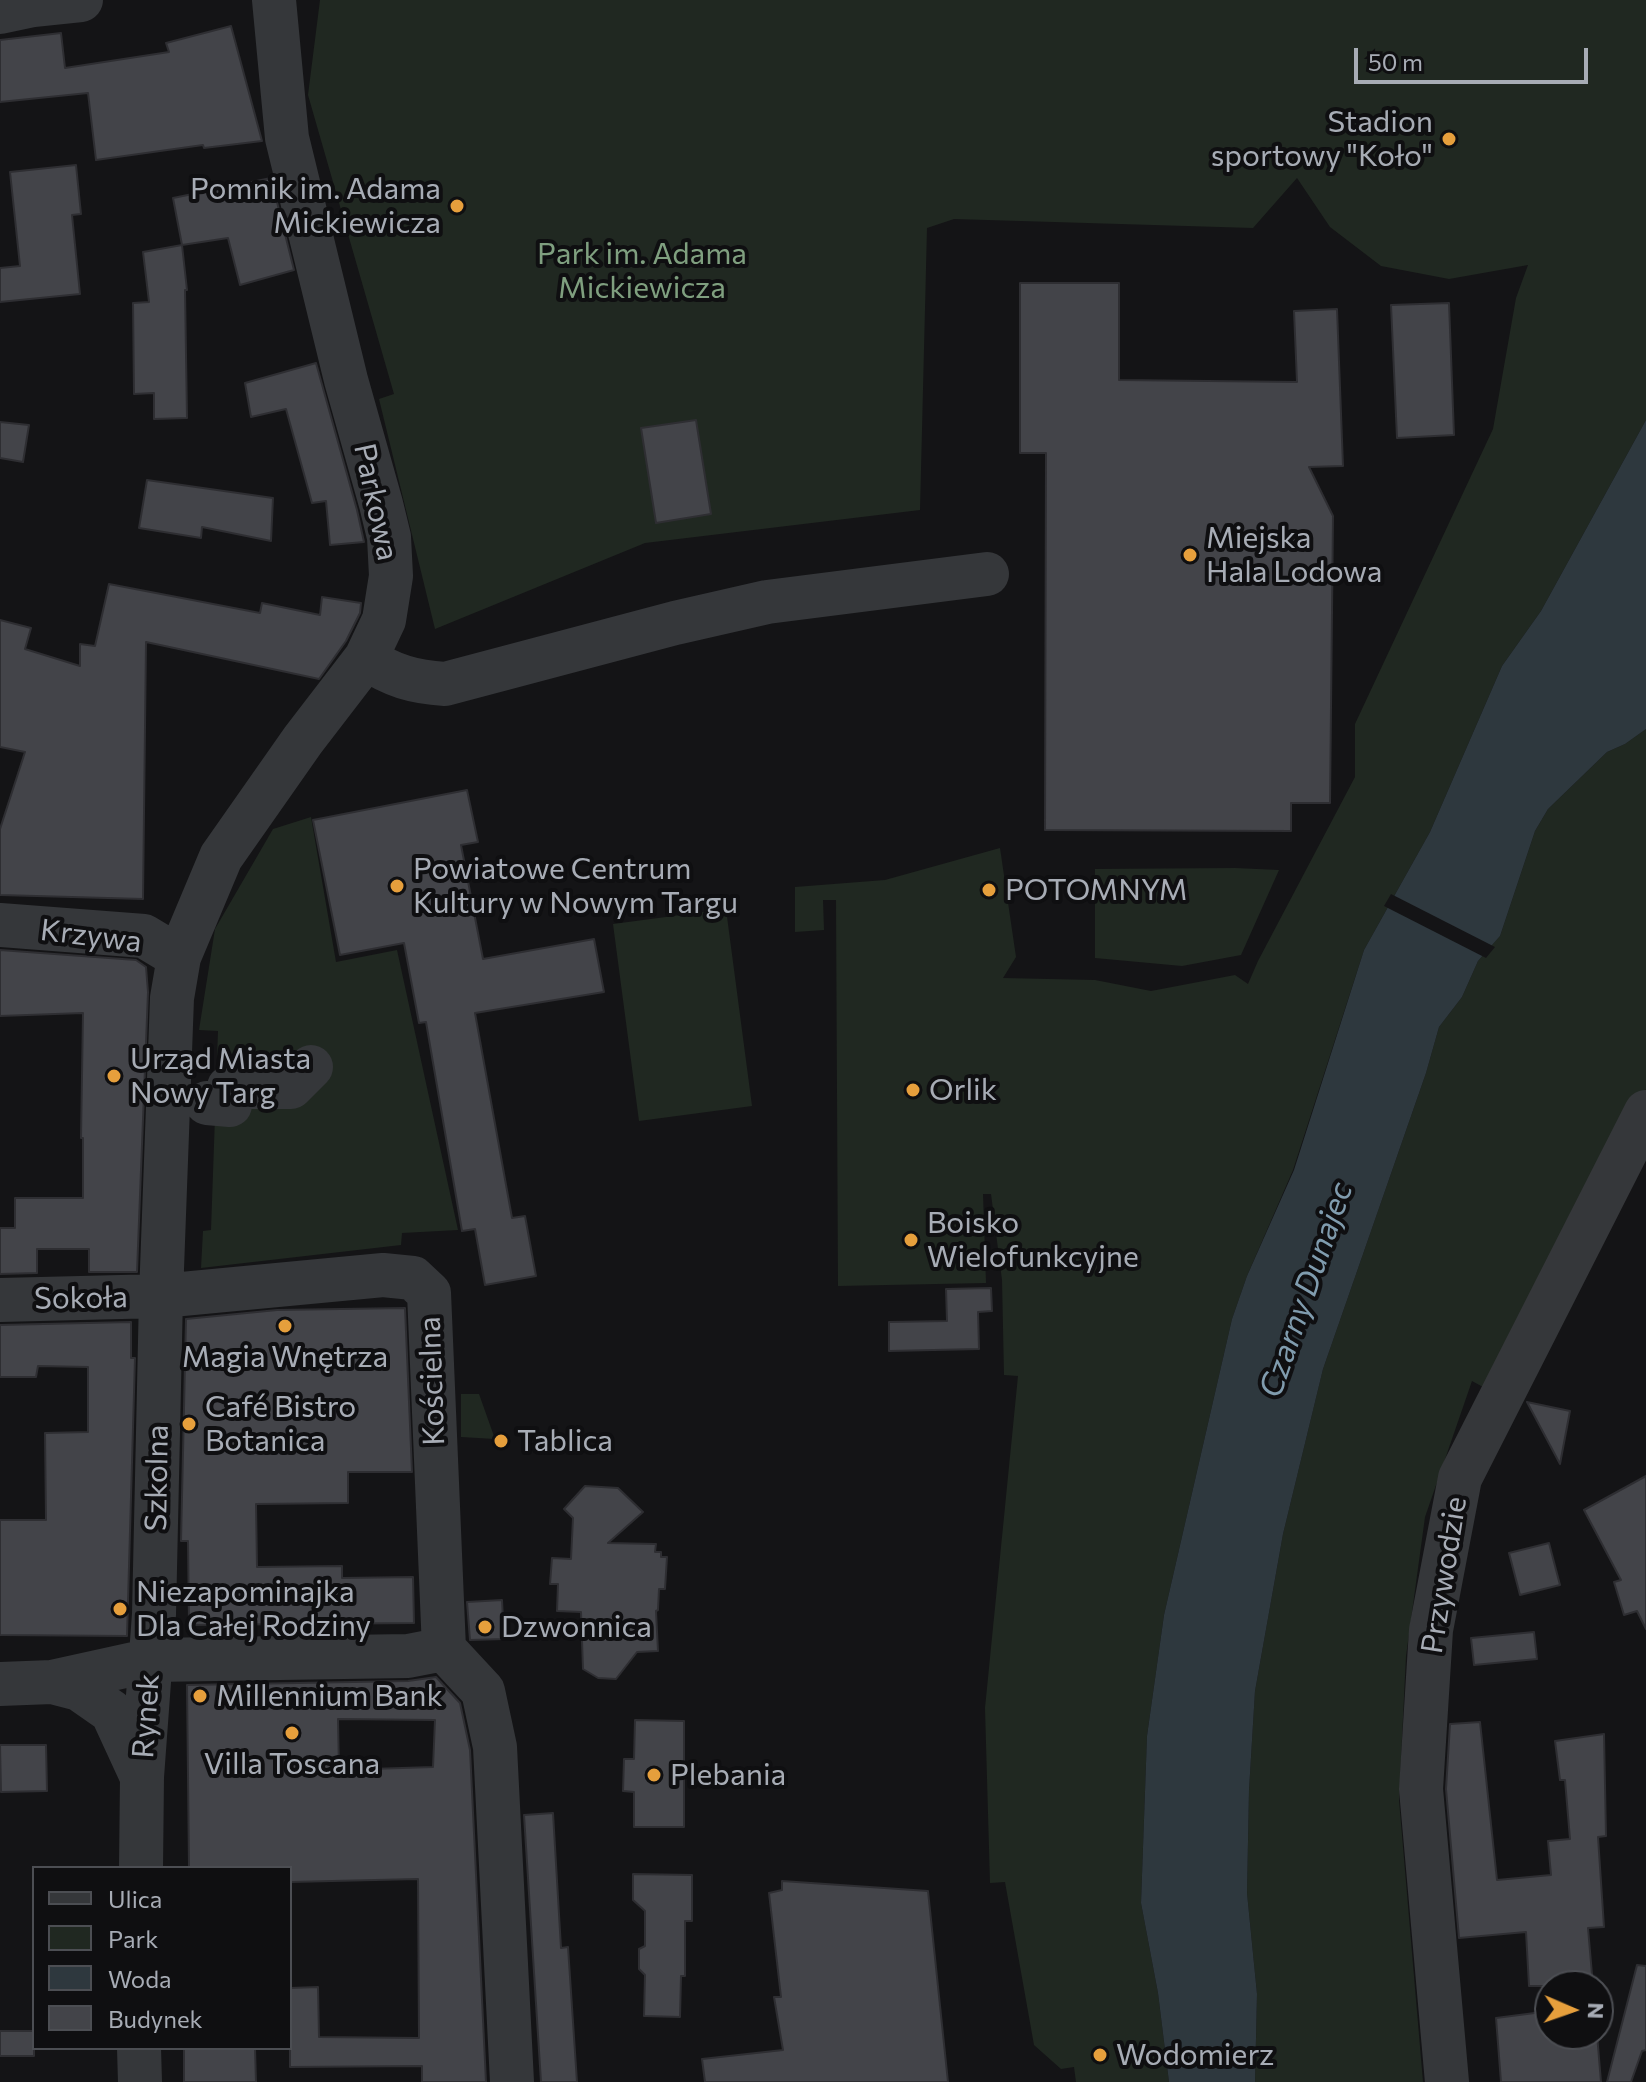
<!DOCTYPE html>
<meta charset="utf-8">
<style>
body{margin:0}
#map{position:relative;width:1646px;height:2082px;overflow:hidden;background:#141416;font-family:Commissioner,sans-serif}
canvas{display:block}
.legend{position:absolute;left:32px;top:1866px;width:260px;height:184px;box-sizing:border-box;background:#0f0f11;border:2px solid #4c4e53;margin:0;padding:10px 14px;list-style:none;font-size:24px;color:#a7acb5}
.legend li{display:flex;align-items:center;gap:16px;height:40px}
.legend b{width:40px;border:2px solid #4c4e53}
.north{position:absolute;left:1534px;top:1970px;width:80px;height:80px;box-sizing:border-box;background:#0f0f11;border:2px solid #4c4e53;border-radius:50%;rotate:92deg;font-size:22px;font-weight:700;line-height:32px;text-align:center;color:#a7acb5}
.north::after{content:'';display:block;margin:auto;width:28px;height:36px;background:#e69f3c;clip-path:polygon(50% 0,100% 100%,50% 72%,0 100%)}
.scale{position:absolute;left:1354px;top:48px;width:234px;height:36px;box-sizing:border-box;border:4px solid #a7acb5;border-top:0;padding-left:10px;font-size:24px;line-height:28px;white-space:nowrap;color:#a7acb5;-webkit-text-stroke:6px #0f0f11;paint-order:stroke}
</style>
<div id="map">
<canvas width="1646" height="2082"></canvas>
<ul class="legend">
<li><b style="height:10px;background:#35373a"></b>Ulica</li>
<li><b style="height:22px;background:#202821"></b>Park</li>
<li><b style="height:22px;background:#2e383e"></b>Woda</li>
<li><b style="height:22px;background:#434449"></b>Budynek</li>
</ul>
<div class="north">N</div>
<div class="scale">50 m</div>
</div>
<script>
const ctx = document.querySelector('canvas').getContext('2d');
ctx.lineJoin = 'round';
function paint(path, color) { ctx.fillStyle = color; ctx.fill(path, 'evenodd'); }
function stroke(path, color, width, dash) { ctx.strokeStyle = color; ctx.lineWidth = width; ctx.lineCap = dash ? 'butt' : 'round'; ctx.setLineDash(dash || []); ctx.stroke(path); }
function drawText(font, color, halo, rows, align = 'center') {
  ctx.font = font + ' Commissioner,sans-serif'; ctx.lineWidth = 8; ctx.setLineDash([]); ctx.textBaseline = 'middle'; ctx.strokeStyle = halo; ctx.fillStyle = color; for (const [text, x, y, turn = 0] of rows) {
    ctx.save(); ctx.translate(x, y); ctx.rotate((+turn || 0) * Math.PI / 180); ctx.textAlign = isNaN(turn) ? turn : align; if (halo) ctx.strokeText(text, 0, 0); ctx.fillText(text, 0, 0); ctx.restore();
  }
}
paint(new Path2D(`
 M 320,0 L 1646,0 L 1646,420 L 1541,611 L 1502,666 L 1430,832 L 1364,950 L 1293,1170 L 1247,1276 L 1232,1319 L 1164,1615 L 1147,1736 L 1141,1903 L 1158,1993 L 1169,2082 L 1076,2082 L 1074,2067 L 1061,2069 L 1034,2045 L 1005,1882 L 990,1883 L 985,1708 L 1018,1376 L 1004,1375 L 1002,1280 L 991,1194 L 983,1194 L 986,1283 L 838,1286 L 836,900 L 823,900 L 824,930 L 795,932 L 795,887 L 885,880 L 1000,848 L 1016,957 L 1003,978 L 1095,980 L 1151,991 L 1235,975 L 1248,984 L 1258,961 L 1355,777 L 1355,724 L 1493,429 L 1516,298 L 1528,265 L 1449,279 L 1381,266 L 1330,227 L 1297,178 L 1253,228 L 954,219 L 927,228 L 920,510 L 645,543 L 435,629 L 379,399 L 394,394 L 308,95 Z
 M 1646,729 L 1646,1089 L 1494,1393 L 1472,1381 L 1425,1517 L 1406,1656 L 1399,1800 L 1423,2082 L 1255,2082 L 1257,1994 L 1247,1893 L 1249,1790 L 1255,1691 L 1283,1534 L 1323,1369 L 1426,1073 L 1439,1027 L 1462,997 L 1478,961 L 1500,936 L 1535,831 L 1548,809 L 1607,752 L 1625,744 Z
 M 311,817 L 336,962 L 397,950 L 458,1230 L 402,1233 L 401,1245 L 201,1268 L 203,1231 L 211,1230 L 218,1031 L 199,1030 L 215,929 L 273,829 Z
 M 1235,868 L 1279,870 L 1241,955 L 1182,966 L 1095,958 L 1095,869 Z
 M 726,909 L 752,1106 L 639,1121 L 613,924 Z
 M 461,1394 L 479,1394 L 495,1439 L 461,1437 Z`), '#202821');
paint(new Path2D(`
 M 1646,420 L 1646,729 L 1625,744 L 1607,752 L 1548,809 L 1535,831 L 1500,936 L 1478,961 L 1462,997 L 1439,1027 L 1426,1073 L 1323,1369 L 1283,1534 L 1255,1691 L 1249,1790 L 1247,1893 L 1257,1994 L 1255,2082 L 1169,2082 L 1158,1993 L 1141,1903 L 1147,1736 L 1164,1615 L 1232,1319 L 1247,1276 L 1294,1170 L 1364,950 L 1430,832 L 1502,666 L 1541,611 Z`), '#2e383e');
paint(new Path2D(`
 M 1391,894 L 1495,947 L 1486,958 L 1384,906 Z`), '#141416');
const building = new Path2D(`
 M 231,26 L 262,141 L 204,148 L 203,145 L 96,160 L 88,93 L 0,102 L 0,40 L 61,33 L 65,68 L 169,52 L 166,43 Z
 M 76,165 L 81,214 L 72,215 L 80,294 L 0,302 L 0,268 L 20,266 L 10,172 Z
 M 271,178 L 294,270 L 240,285 L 228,238 L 182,245 L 173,198 Z
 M 182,245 L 187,290 L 185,290 L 187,418 L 154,419 L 154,393 L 134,394 L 133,303 L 149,302 L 143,252 Z
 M 1020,283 L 1119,283 L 1119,380 L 1297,382 L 1294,311 L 1337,309 L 1343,466 L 1309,467 L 1333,516 L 1330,803 L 1291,803 L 1291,831 L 1045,830 L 1046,453 L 1020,453 Z
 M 1449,303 L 1454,435 L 1397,438 L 1391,305 Z
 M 316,363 L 357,510 L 364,542 L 330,545 L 326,501 L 312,503 L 286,409 L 251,417 L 245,383 Z
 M 696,420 L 711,514 L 656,523 L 641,428 Z
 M 0,422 L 29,425 L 23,462 L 0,458 Z
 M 147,480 L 273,498 L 271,541 L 202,527 L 201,538 L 139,528 Z
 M 109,584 L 260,613 L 262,603 L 320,615 L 322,597 L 361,603 L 360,613 L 346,641 L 319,679 L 146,642 L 143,899 L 0,895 L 0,829 L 25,752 L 0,747 L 0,620 L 31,628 L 25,649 L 80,666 L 80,644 L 95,646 Z
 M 467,790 L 478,842 L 461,845 L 483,959 L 594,939 L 604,992 L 475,1013 L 512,1218 L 525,1216 L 536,1276 L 485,1285 L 475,1229 L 462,1231 L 426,1022 L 419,1023 L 404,943 L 340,955 L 313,820 Z
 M 0,950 L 136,960 L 146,967 L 148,992 L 137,1272 L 89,1272 L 89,1249 L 37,1249 L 37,1273 L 0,1274 L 0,1228 L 15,1228 L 15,1198 L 83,1198 L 83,1138 L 81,1138 L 83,1013 L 0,1016 Z
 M 991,1288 L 992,1311 L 978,1312 L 979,1349 L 889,1351 L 889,1322 L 947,1321 L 946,1289 Z
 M 405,1308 L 412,1472 L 348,1472 L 348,1503 L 256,1504 L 257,1567 L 342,1566 L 342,1578 L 413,1577 L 414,1623 L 189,1625 L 188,1541 L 181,1541 L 186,1319 L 277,1310 Z
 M 131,1322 L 131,1358 L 135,1358 L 127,1636 L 0,1635 L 0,1520 L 46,1520 L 45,1433 L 88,1432 L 88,1367 L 38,1366 L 36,1377 L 0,1377 L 0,1325 Z
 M 1527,1402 L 1570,1411 L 1560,1464 Z
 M 1646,1476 L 1646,1629 L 1637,1611 L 1624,1615 L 1614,1582 L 1621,1580 L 1584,1510 Z
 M 585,1486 L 618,1488 L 643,1512 L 608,1543 L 656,1544 L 655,1552 L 661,1552 L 661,1557 L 667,1557 L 665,1589 L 659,1589 L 658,1610 L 656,1611 L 658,1651 L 637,1652 L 616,1679 L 598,1678 L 583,1669 L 581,1612 L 557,1611 L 558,1584 L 550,1584 L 552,1558 L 571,1559 L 573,1518 L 564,1509 Z
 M 1549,1543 L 1560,1585 L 1520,1595 L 1509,1553 Z
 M 502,1600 L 504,1639 L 470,1640 L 467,1602 Z
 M 1534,1632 L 1537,1659 L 1474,1665 L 1471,1638 Z
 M 436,1677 L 460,1703 L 470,1750 L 486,2082 L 422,2082 L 422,2066 L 290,2067 L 290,1988 L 318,1987 L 319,2037 L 419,2038 L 418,1879 L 290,1882 L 290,1868 L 189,1868 L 187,1685 L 408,1681 ZM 338,1719 L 435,1720 L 433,1767 L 339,1770 Z
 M 635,1720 L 684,1721 L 684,1827 L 634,1827 L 634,1792 L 623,1791 L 624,1759 L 634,1759 Z
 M 1480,1722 L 1497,1880 L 1551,1875 L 1548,1841 L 1570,1839 L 1565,1780 L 1560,1780 L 1555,1741 L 1604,1734 L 1606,1836 L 1598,1837 L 1604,1927 L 1588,1928 L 1593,1986 L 1529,1986 L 1526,1932 L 1459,1938 L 1446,1789 L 1450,1724 Z
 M 0,1745 L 46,1745 L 47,1791 L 1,1792 Z
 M 553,1813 L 561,1948 L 568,1947 L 577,2082 L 541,2082 L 524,1815 Z
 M 633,1874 L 692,1875 L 692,1921 L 685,1921 L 685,1976 L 681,1976 L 680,2017 L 644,2016 L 645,1975 L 639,1969 L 639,1949 L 645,1946 L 645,1911 L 633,1900 Z
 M 782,1881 L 928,1891 L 948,2082 L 705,2082 L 702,2059 L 783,2050 L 774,1997 L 781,1997 L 769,1893 L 782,1890 Z
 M 1637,1965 L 1646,1966 L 1646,2050 L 1642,2051 L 1631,2082 L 1607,2082 Z
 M 1550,2011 L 1550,2034 L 1597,2034 L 1601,2082 L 1501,2082 L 1496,2018 Z
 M 0,2031 L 34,2031 L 34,2056 L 0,2056 Z
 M 184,2048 L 255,2048 L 256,2082 L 184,2082 Z`);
paint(building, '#434449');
stroke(building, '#2e2e32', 2);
stroke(new Path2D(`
 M 0,12 L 33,5 L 81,0
 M 366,658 C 392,676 414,682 445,684 L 675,623 L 767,602 L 987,574
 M 0,925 L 144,936 L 179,957
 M 207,1103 L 230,1105 L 229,1087 L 291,1087 L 311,1067
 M 0,1300 L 161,1296 L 383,1275 L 413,1278 L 429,1293 L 444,1649
 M 52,1682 L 79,1689 L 112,1712 L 141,1775
 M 0,1684 L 52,1682 L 152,1660 L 408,1656 L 444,1649 L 483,1691 L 495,1747 L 512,2082
 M 141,1868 L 142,1777 L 154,1614 L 161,1296 L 172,998 L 179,957 L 221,857 L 303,740 L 366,658 L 384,620 L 391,576 L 389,537 L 381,504 L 346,380 L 287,138 L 274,0
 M 139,2048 L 140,2082
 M 1447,2082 L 1421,1789 L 1431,1630 L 1460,1478 L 1646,1112`), '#35373a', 44);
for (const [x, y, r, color] of [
 [1449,139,8,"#e69f3c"],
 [457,206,8,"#e69f3c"],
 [1190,555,8,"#e69f3c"],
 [397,886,8,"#e69f3c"],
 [989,890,8,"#e69f3c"],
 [114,1076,8,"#e69f3c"],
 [913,1090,8,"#e69f3c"],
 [911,1240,8,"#e69f3c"],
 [285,1326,8,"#e69f3c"],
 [189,1424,8,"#e69f3c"],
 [501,1441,8,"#e69f3c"],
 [120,1609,8,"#e69f3c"],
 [485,1627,8,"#e69f3c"],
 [200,1696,8,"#e69f3c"],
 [292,1733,8,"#e69f3c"],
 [654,1775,8,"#e69f3c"],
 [1100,2055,8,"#e69f3c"]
]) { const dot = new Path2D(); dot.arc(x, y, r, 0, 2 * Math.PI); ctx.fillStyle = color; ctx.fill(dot); stroke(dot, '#0f0f11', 3); }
drawText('30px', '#a7acb5', '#0f0f11', [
 ["Stadion",1433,122,"right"],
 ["sportowy \"Koło\"",1433,156,"right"],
 ["Pomnik im. Adama",441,189,"right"],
 ["Mickiewicza",441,223,"right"],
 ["Miejska",1206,538],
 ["Hala Lodowa",1206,572],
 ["Powiatowe Centrum",413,869],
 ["Kultury w Nowym Targu",413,903],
 ["POTOMNYM",1005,890],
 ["Urząd Miasta",130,1059],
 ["Nowy Targ",130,1093],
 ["Orlik",929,1090],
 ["Boisko",927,1223],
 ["Wielofunkcyjne",927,1257],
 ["Magia Wnętrza",285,1357,"center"],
 ["Café Bistro",205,1407],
 ["Botanica",205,1441],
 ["Tablica",517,1441],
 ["Niezapominajka",136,1592],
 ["Dla Całej Rodziny",136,1626],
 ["Dzwonnica",501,1627],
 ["Millennium Bank",216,1696],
 ["Villa Toscana",292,1764,"center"],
 ["Plebania",670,1775],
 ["Wodomierz",1116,2055]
], 'left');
drawText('30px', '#7f9f7f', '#0f0f11', [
 ["Park im. Adama",642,254],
 ["Mickiewicza",642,288]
]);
drawText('30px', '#a7acb5', '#0f0f11', [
 ["Parkowa",376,502,78],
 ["Krzywa",91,936,7],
 ["Sokoła",81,1298,-1],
 ["Kościelna",432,1381,-92],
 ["Szkolna",157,1478,-89],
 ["Przywodzie",1444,1575,-81],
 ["Rynek",146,1716,-86]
]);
drawText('italic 32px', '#809cae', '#0f0f11', [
 ["Czarny Dunajec",1306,1290,-71]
]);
</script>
